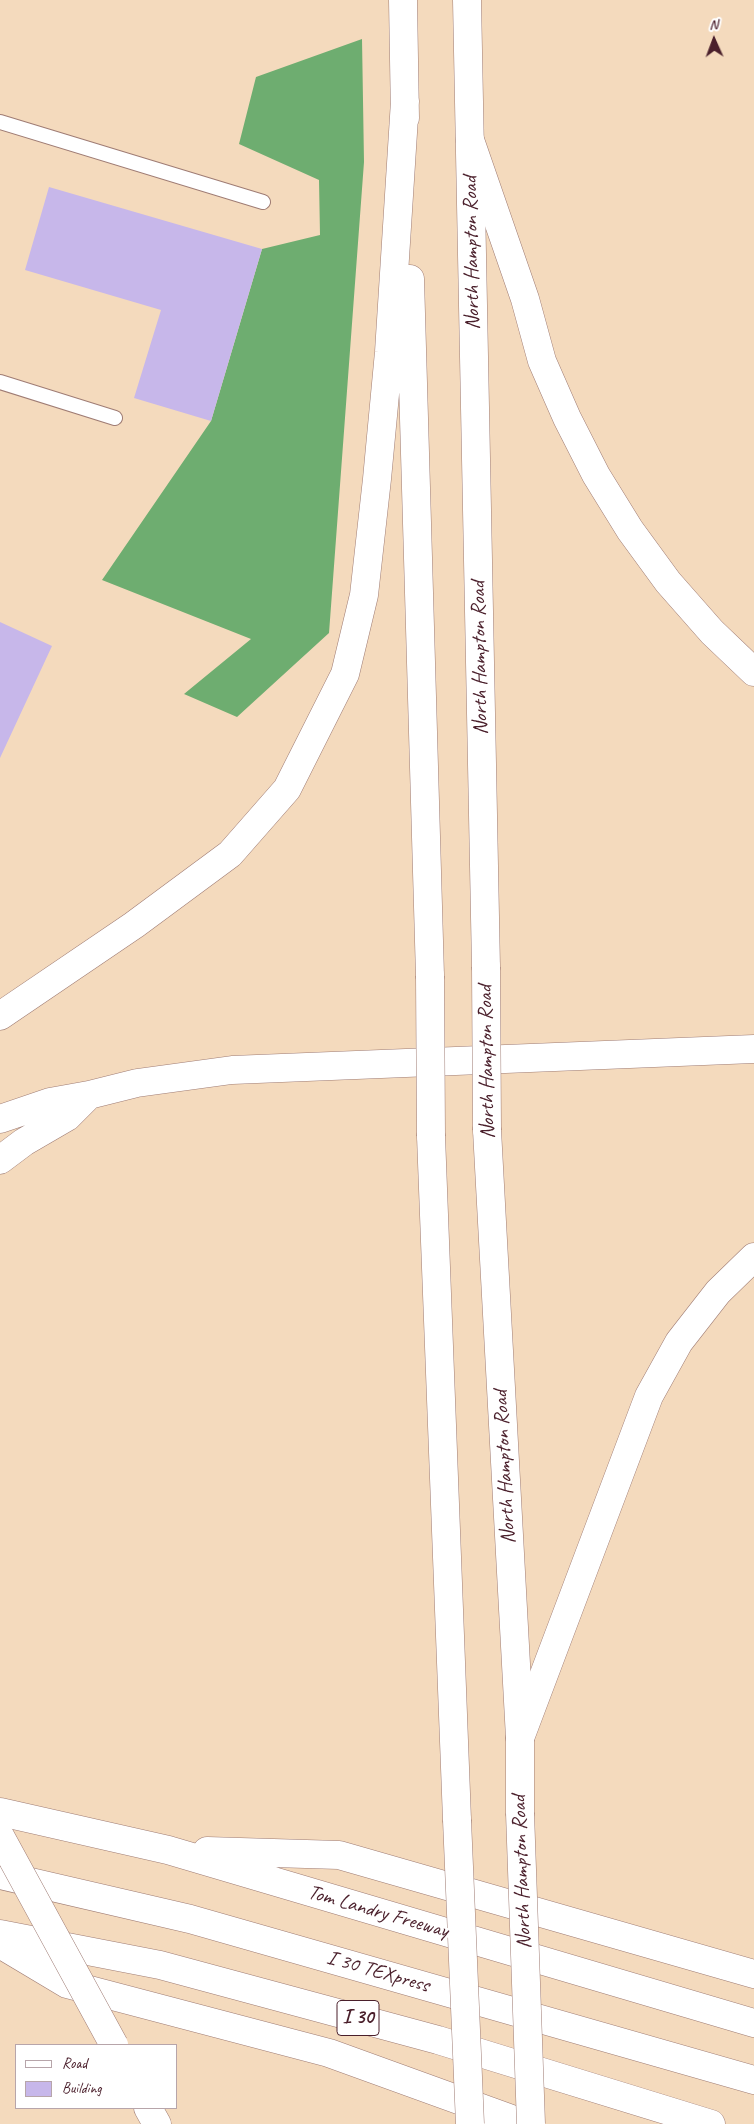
<!DOCTYPE html>
<style>
body{margin:0}
#map{position:relative;width:754px;height:2124px;overflow:hidden;background:#f4dabd;font-family:Caveat,sans-serif}
canvas{display:block}
.legend{position:absolute;left:15px;top:2044px;width:162px;height:65px;box-sizing:border-box;background:#fff;border:1px solid #b7a5aa;margin:0;padding:6px 9px;list-style:none;font-size:15px;color:#4a1f2b}
.legend li{display:flex;align-items:center;gap:10px;height:25px}
.legend b{width:25px;border:1px solid #b7a5aa}
.north{position:absolute;left:689px;top:15px;width:50px;height:50px;-webkit-text-stroke:4px #fff;paint-order:stroke;rotate:358deg;font-size:14px;font-weight:700;line-height:20px;text-align:center;color:#4a1f2b}
.north::after{content:'';display:block;margin:auto;width:18px;height:22px;background:#4a1f2b;clip-path:polygon(50% 0,100% 100%,50% 72%,0 100%)}
</style>
<div id="map">
<canvas width="754" height="2124"></canvas>
<ul class="legend">
<li><b style="height:6px;background:#fff"></b>Road</li>
<li><b style="height:14px;background:#c7b7ea"></b>Building</li>
</ul>
<div class="north">N</div>
</div>
<script>
const ctx = document.querySelector('canvas').getContext('2d');
ctx.lineJoin = 'round';
function paint(path, color) { ctx.fillStyle = color; ctx.fill(path, 'evenodd'); }
function stroke(path, color, width, dash) { ctx.strokeStyle = color; ctx.lineWidth = width; ctx.lineCap = dash ? 'butt' : 'round'; ctx.setLineDash(dash || []); ctx.stroke(path); }
function drawText(font, color, halo, rows, align = 'center') {
  ctx.font = font + ' Caveat,sans-serif'; ctx.lineWidth = 5; ctx.setLineDash([]); ctx.textBaseline = 'middle'; ctx.strokeStyle = halo; ctx.fillStyle = color; for (const [text, x, y, turn = 0] of rows) {
    ctx.save(); ctx.translate(x, y); ctx.rotate((+turn || 0) * Math.PI / 180); ctx.textAlign = isNaN(turn) ? turn : align; if (halo) ctx.strokeText(text, 0, 0); ctx.fillText(text, 0, 0); ctx.restore();
  }
}
paint(new Path2D(`
 M 362,39 L 364,162 L 329,633 L 237,717 L 184,694 L 251,639 L 102,580 L 211,421 L 262,249 L 320,235 L 319,180 L 239,144 L 256,77 Z`), '#6ead70');
paint(new Path2D(`
 M 49,187 L 262,249 L 211,421 L 134,398 L 161,310 L 25,270 Z
 M 0,622 L 52,646 L 0,758 Z`), '#c7b7ea');
const lane = new Path2D(`
 M 0,122 L 263,202
 M 0,382 L 115,418`);
const secondary = new Path2D(`
 M 403,0 L 405,118
 M 467,0 L 486,967
 M 410,279 L 430,976
 M 0,1016 L 134,925 L 230,854 L 287,789 L 345,674 L 364,595 L 377,479 L 389,352 L 405,101
 M 487,1130 L 520,1738 L 520,1813
 M 431,1136 L 457,1820`);
const highway = new Path2D(`
 M 470,140 L 525,299 L 542,361 L 567,418 L 596,475 L 630,530 L 668,582 L 712,632 L 754,672
 M 0,1119 L 50,1102 L 89,1095 L 137,1083 L 232,1070 L 754,1049
 M 0,1160 L 24,1142 L 67,1117 L 89,1095
 M 520,1738 L 649,1396 L 679,1342 L 718,1292 L 754,1257
 M 0,1812 L 168,1850 L 754,2023
 M 207,1851 L 339,1855 L 754,1974
 M 0,1875 L 190,1919 L 754,2080
 M 0,1934 L 160,1965 L 438,2040 L 711,2124
 M 0,1944 L 67,1984 L 329,2053 L 525,2124
 M 148,2108 L 157,2124`);
stroke(lane, '#9f7c74', 16);
stroke(secondary, '#9f7c74', 29);
stroke(highway, '#9f7c74', 29);
stroke(lane, '#fff', 14);
stroke(secondary, '#fff', 28);
stroke(highway, '#fff', 28);
const secondaryBridge = new Path2D(`
 M 486,967 L 487,1130
 M 430,976 L 431,1136
 M 520,1813 L 531,2124
 M 457,1820 L 470,2124`);
const highwayBridge = new Path2D(`
 M 0,1836 L 114,2045`);
stroke(secondaryBridge, '#9f7c74', 29, []);
stroke(highwayBridge, '#9f7c74', 29, []);
stroke(secondaryBridge, '#fff', 28);
stroke(highwayBridge, '#fff', 28);
for (const [x, y, w] of [
 [358,2018,42]
]) { const box = new Path2D(); box.roundRect(x - w / 2, y - 17.5, w, 35, 4); ctx.fillStyle = '#fff'; ctx.fill(box); stroke(box, '#4a1f2b', 1); }
drawText('bold 20px', '#4a1f2b', null, [
 ["I 30",358,2018]
]);
drawText('21px', '#4a1f2b', '#fff', [
 ["North Hampton Road",472,253,-91],
 ["North Hampton Road",480,658,-91],
 ["North Hampton Road",487,1062,-91],
 ["North Hampton Road",505,1467,-93],
 ["North Hampton Road",522,1872,-92],
 ["Tom Landry Freeway",378,1912,16],
 ["I 30 TEXpress",378,1972,16]
]);
</script>
